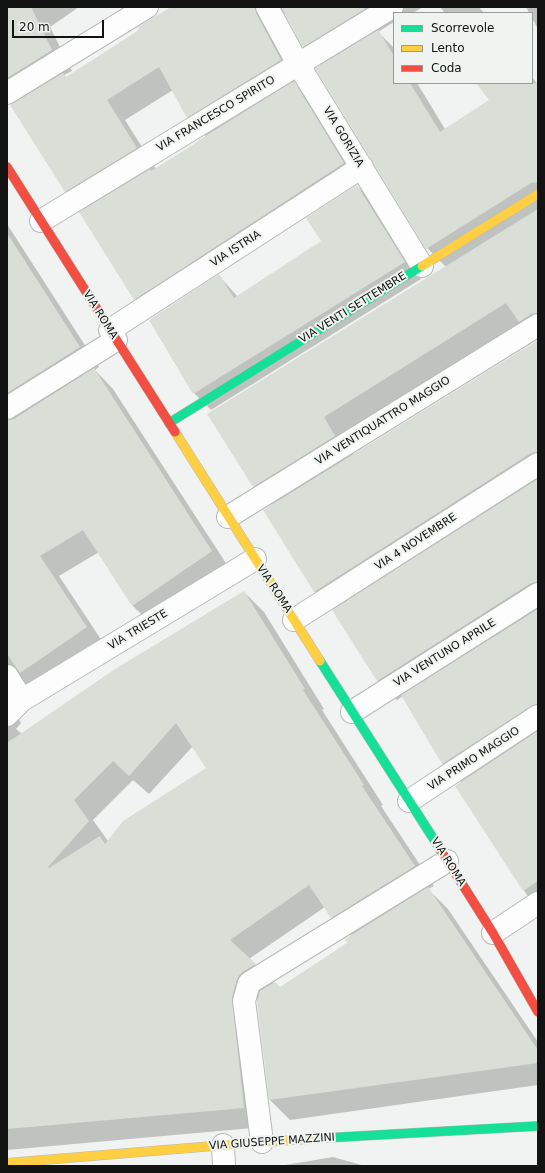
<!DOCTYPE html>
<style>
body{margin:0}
#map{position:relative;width:545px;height:1173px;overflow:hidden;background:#f0f3f1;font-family:"DejaVu Sans",sans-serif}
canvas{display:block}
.frame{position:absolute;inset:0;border:8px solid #121312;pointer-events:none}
.legend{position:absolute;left:393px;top:12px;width:140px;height:72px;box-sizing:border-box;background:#eff4f0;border:1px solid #979a97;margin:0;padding:5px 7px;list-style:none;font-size:12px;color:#121312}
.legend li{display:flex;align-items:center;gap:8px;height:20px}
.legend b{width:20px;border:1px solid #979a97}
.scale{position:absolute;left:12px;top:20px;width:92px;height:18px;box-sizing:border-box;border:2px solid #121312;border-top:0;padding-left:5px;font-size:12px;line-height:14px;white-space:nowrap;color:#121312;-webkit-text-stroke:3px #eff4f0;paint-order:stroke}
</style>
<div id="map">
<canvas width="545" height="1173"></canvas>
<div class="frame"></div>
<ul class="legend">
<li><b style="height:5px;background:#16e098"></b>Scorrevole</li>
<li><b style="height:5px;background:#ffcf43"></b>Lento</li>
<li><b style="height:5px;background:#f24e42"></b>Coda</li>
</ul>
<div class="scale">20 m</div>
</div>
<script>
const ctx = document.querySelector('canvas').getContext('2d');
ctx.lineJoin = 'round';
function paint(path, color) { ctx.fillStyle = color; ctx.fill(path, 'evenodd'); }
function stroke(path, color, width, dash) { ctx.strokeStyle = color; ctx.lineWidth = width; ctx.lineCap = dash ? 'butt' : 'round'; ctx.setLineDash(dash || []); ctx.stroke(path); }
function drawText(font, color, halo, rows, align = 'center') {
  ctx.font = font + ' "DejaVu Sans",sans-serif'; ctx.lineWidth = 4; ctx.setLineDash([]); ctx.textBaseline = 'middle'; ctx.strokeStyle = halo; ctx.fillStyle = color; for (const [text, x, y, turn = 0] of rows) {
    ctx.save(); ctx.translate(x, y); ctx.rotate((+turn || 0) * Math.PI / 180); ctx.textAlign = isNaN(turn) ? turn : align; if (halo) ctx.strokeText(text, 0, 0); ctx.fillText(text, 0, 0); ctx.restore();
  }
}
paint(new Path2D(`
 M 7,7 L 79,7 L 50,27 L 72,71 L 64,75 L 67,78 L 174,7 L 423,7 L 413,13 L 394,13 L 394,22 L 378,32 L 394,48 L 394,83 L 417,83 L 445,129 L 490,100 L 477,83 L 532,83 L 532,77 L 538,85 L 538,340 L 522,324 L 342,437 L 354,455 L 538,341 L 538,907 L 527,895 L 456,786 L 462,783 L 443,764 L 403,696 L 397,700 L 378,681 L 334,611 L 315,592 L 264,510 L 272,505 L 254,486 L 446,267 L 427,248 L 323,65 L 304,46 L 286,14 L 280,15 L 300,79 L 294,83 L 311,100 L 361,181 L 151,316 L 135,299 L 85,210 L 66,191 L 21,100 L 7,87 ZM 173,90 L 187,117 L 206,136 L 200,141 L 156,169 L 125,120 Z
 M 440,7 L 479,7 L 484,13 L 445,13 Z
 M 526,7 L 538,7 L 538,29 L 532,18 L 532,13 L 529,13 Z
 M 357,186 L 374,203 L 421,279 L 211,410 L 194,393 L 219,276 L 238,297 L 323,241 Z
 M 7,224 L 99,367 L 95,370 L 113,389 L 231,571 L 152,625 L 132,605 L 99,552 L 59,576 L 106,647 L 32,684 L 27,683 L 21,685 L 14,710 L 21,723 L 16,729 L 22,734 L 244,592 L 264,612 L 324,709 L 322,710 L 383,805 L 381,806 L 434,886 L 428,889 L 448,909 L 538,1042 L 538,1085 L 290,1120 L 270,1100 L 257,997 L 251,1018 L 264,1127 L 7,1150 ZM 193,746 L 207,769 L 108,841 L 93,820 L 133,780 L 149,794 ZM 325,907 L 332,917 L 351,936 L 349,943 L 280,988 L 274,983 L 249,959 Z
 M 333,1157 L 365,1166 L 279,1166 Z`), '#0003');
paint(new Path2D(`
 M 7,7 L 31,7 L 52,50 L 7,78 Z
 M 171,7 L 255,7 L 256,13 L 281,60 L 187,118 L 159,67 L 107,100 L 137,148 L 65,192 L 10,105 L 63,73 L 66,77 L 139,30 L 138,27 Z
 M 281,7 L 364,7 L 365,9 L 303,47 Z
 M 378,30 L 394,56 L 394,83 L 410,83 L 440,132 L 489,100 L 476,83 L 538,83 L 538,182 L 531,183 L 426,249 L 315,68 Z
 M 294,81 L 344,163 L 134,300 L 79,212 L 150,169 L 151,171 L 199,141 L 199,140 Z
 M 357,185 L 405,262 L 193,394 L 149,320 L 219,274 L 234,298 L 321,241 L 306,218 Z
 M 538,209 L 538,313 L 531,314 L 519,322 L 506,303 L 324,417 L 335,436 L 253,487 L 207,414 Z
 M 7,233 L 80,347 L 7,393 Z
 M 538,340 L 538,452 L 531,453 L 314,592 L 263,510 Z
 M 94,368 L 212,551 L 132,606 L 83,530 L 40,556 L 87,627 L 20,673 L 7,654 L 7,420 L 14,419 Z
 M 538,479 L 538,582 L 531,583 L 377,681 L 332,610 Z
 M 244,591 L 305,689 L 303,690 L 364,785 L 362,786 L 415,866 L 331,918 L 309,885 L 230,940 L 256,964 L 242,972 L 237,979 L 232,998 L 244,1108 L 7,1129 L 7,743 L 115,669 ZM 176,723 L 206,768 L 123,821 L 105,844 L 100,836 L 49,868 L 48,867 L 89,821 L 74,800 L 113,761 L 129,776 Z
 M 538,609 L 538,704 L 531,706 L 442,764 L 401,695 Z
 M 538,731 L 538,881 L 523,891 L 455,786 Z
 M 428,887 L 538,1050 L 538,1063 L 269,1100 L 257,1002 L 260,991 L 275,982 L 280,987 L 347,943 L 345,939 Z`), '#d9ded7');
const street = new Path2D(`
 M 267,7 L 298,64 L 422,266
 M 7,93 L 147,7
 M 41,221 L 392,7
 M 110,330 L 362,167
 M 7,408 L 116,340
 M 228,517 L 538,325
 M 294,620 L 538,464
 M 7,676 L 22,700
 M 352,712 L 538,594
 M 7,715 L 22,700 L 255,559
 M 409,801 L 538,716
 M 493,933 L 538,903
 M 262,1142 L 244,1001 L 249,983 L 447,861
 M 223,1145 L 224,1166`);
const fast = new Path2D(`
 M 169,423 L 422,266
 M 320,661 L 440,849
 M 324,1138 L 538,1126`);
const slow = new Path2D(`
 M 422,266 L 538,194
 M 175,432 L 320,661
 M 7,1163 L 262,1142 L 324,1138`);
const jam = new Path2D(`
 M 7,167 L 175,432
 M 440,849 L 493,933 L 538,1012`);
stroke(street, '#b7bab8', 24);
stroke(fast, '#b7bab8', 10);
stroke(slow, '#b7bab8', 10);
stroke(jam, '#b7bab8', 10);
stroke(street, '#fdfdfd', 22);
stroke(fast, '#16e098', 9);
stroke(slow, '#ffcf43', 9);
stroke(jam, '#f24e42', 9);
drawText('11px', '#121312', '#eff4f0', [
 ["VIA FRANCESCO SPIRITO",216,114,-31],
 ["VIA GORIZIA",343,137,59],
 ["VIA ISTRIA",236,249,-33],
 ["VIA VENTI SETTEMBRE",353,308,-32],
 ["VIA ROMA",100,315,58],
 ["VIA VENTIQUATTRO MAGGIO",383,421,-32],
 ["VIA 4 NOVEMBRE",416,542,-33],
 ["VIA ROMA",274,589,57],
 ["VIA TRIESTE",138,630,-31],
 ["VIA VENTUNO APRILE",445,653,-32],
 ["VIA PRIMO MAGGIO",474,759,-33],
 ["VIA ROMA",448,862,58],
 ["VIA GIUSEPPE MAZZINI",272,1142,-4]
]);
</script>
